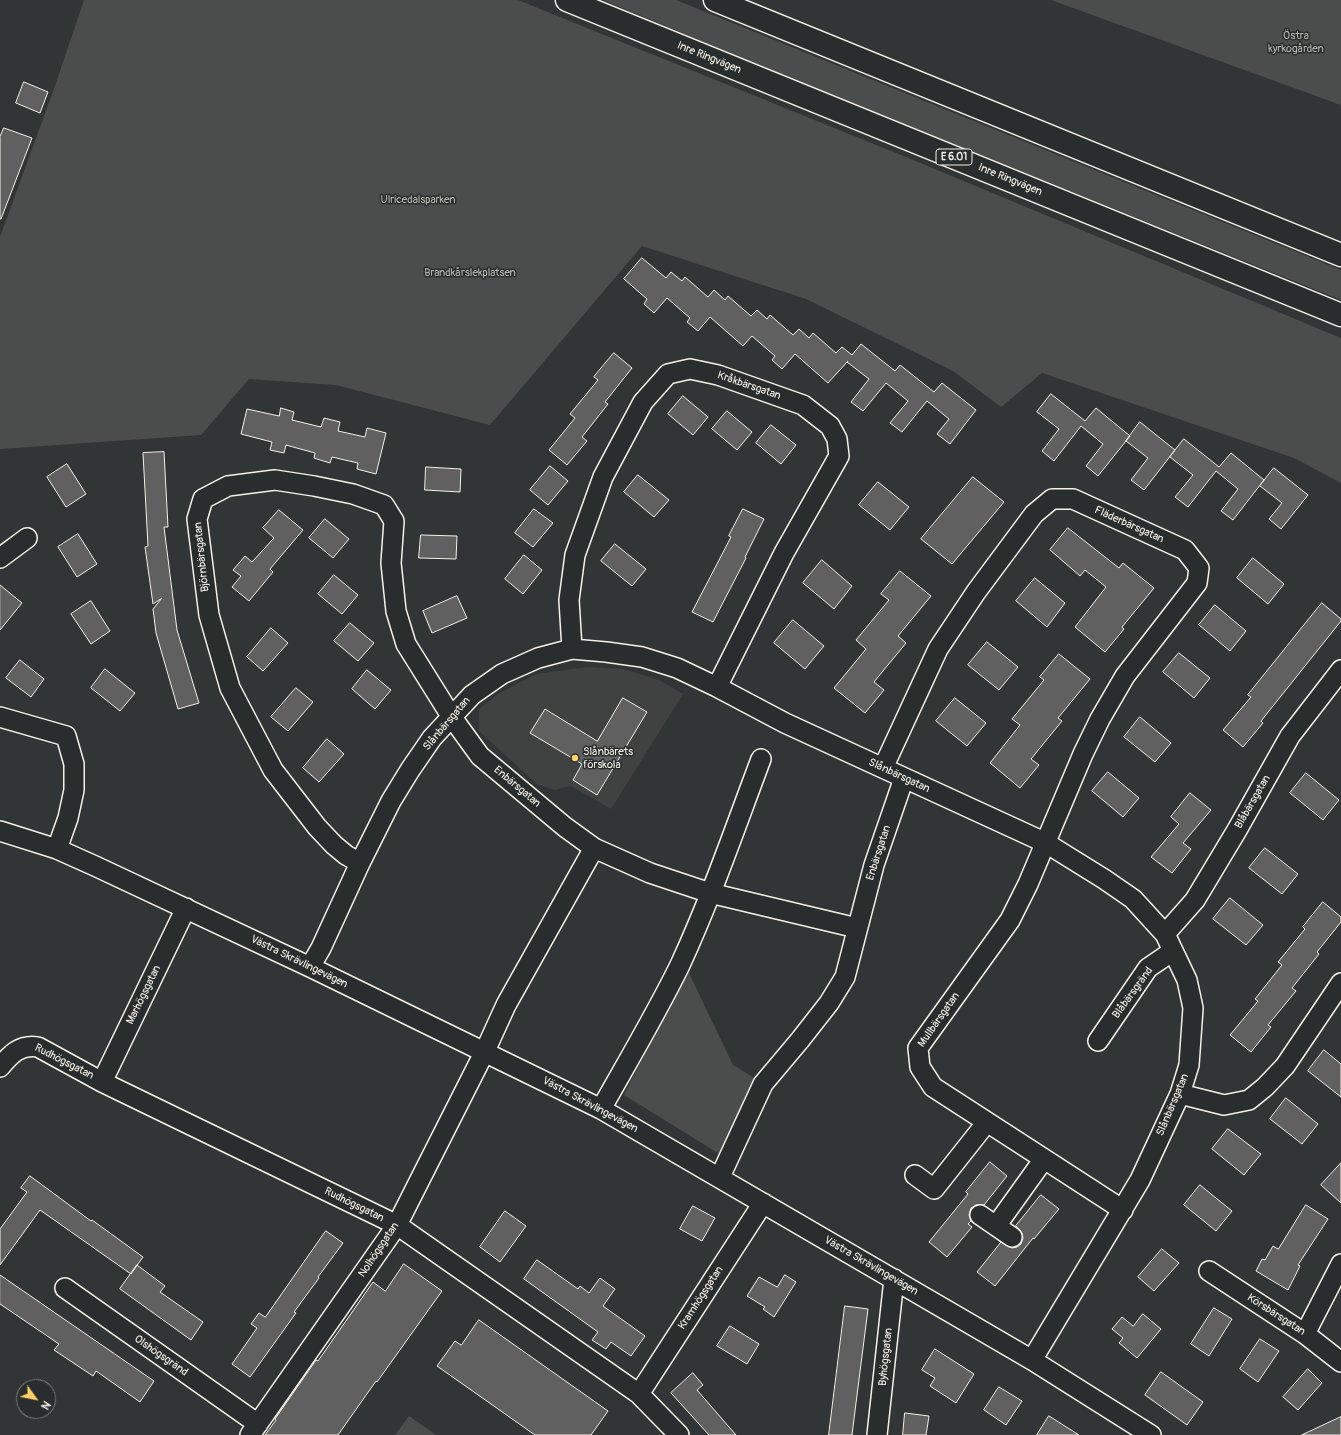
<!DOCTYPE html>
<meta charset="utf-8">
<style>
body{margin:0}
#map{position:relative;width:1341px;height:1435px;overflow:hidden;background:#323535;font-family:Pangolin,sans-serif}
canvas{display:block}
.north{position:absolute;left:16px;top:1379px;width:40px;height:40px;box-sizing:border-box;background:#2a2d2e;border:1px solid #7b7b78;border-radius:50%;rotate:123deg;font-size:11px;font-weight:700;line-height:16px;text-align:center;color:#f4f1e8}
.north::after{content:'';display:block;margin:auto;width:14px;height:18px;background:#ffd166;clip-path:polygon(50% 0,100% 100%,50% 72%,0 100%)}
</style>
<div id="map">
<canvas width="1341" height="1435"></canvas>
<div class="north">N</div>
</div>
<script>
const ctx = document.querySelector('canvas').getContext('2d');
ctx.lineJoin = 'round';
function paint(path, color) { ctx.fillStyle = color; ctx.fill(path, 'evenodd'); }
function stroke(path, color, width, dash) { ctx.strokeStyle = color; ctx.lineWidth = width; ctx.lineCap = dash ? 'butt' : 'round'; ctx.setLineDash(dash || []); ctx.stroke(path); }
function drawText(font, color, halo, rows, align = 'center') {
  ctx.font = font + ' Pangolin,sans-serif'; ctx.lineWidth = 3; ctx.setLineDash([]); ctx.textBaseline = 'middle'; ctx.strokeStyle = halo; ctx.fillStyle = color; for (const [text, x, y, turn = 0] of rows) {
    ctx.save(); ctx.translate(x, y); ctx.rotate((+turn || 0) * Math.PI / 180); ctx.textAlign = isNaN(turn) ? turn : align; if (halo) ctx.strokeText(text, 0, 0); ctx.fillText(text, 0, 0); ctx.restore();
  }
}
paint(new Path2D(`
 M 588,667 L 623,669 L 659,680 L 683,694 L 611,809 L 571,786 L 555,790 L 538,785 L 479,731 L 479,709 L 500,693 L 536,674 Z`), '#404242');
paint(new Path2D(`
 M 84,0 L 518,0 L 906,157 L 1341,338 L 1341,483 L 1294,458 L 1042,373 L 1001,407 L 953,371 L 806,299 L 642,246 L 490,425 L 336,385 L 249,379 L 201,435 L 0,449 L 0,237 L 55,86 Z
 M 603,0 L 676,0 L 1341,270 L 1341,300 L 814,88 Z
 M 1051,0 L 1341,0 L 1341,105 Z
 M 687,969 L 733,1065 L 756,1079 L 721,1155 L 624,1095 Z
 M 409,1416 L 436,1435 L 395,1435 Z`), '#4b4d4c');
const building = new Path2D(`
 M 24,82 L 48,92 L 40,113 L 16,103 Z
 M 4,128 L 32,138 L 1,219 L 0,219 L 0,137 Z
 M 642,258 L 666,278 L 671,272 L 682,281 L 685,277 L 708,297 L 714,290 L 725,300 L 728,296 L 751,316 L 757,310 L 767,319 L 770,315 L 793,335 L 799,329 L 809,338 L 813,333 L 836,353 L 842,347 L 852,355 L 861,344 L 895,371 L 900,365 L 934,392 L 942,383 L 976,410 L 950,444 L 937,434 L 949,419 L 927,401 L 902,432 L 890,423 L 908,401 L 886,383 L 863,411 L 851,402 L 869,379 L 847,362 L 848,361 L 828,383 L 795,354 L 782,369 L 772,360 L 775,356 L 752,336 L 743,346 L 710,317 L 698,331 L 687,322 L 690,318 L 667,298 L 654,313 L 644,304 L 647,299 L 624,279 Z
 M 614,353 L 632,368 L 605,402 L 608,404 L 582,437 L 587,441 L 567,465 L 549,450 L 575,418 L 570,414 L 598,380 L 594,377 Z
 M 1051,394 L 1085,421 L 1096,408 L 1130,436 L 1098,476 L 1086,466 L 1103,444 L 1081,426 L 1054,461 L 1042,451 L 1059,429 L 1037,412 Z
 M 683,396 L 708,417 L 693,435 L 668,414 Z
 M 281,408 L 294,412 L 292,420 L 321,427 L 324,418 L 340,422 L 338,431 L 365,437 L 367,428 L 386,433 L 376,474 L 357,469 L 358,463 L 332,457 L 330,463 L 314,458 L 315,453 L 286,445 L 284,453 L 270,450 L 272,442 L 241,434 L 247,409 L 279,416 Z
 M 727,411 L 752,432 L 737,450 L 712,429 Z
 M 1140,422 L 1175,450 L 1144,490 L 1131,480 L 1148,458 L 1126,441 Z
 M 771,425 L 796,445 L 781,464 L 756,443 Z
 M 1184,439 L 1219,467 L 1231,453 L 1264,480 L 1233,520 L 1221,511 L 1238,489 L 1216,471 L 1188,507 L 1175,497 L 1193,475 L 1170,457 Z
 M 164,452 L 168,527 L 164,527 L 177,630 L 199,703 L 178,709 L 156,633 L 153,609 L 162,598 L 153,604 L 145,547 L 148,546 L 143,453 Z
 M 67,464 L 86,494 L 66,507 L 47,477 Z
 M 550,466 L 568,481 L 548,505 L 530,490 Z
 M 426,467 L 461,469 L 460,492 L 425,490 Z
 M 1274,468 L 1308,495 L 1281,529 L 1269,519 L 1282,503 L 1260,486 Z
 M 638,475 L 669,500 L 654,517 L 624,492 Z
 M 973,477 L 1004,502 L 952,564 L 921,539 Z
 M 878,482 L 909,507 L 890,530 L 859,505 Z
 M 534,509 L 553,523 L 533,547 L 515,533 Z
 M 743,509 L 764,519 L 745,557 L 746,558 L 713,622 L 692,612 L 731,537 L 729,536 Z
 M 279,510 L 303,530 L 270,569 L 273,572 L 249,601 L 232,587 L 241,576 L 233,570 L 245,556 L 252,562 L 274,538 L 263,528 Z
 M 325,519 L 349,539 L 333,558 L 309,538 Z
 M 1068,528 L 1119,568 L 1123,563 L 1154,588 L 1122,627 L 1124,629 L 1105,652 L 1075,627 L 1106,587 L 1085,570 L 1080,576 L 1050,550 Z
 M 78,534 L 97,564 L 77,577 L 58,547 Z
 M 421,535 L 457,536 L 456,559 L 419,558 Z
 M 615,544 L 646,569 L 632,586 L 601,561 Z
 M 524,555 L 542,570 L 523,594 L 505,579 Z
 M 1253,558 L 1284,584 L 1268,604 L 1237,578 Z
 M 822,560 L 852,586 L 834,609 L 803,583 Z
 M 900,571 L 931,596 L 898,636 L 906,643 L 874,682 L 884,690 L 865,713 L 834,688 L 866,649 L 856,640 L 889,600 L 881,594 Z
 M 334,575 L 358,595 L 342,614 L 318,594 Z
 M 1035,578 L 1065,603 L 1047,627 L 1016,601 Z
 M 0,585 L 22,603 L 0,630 Z
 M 457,596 L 467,618 L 432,633 L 423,611 Z
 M 91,601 L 110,631 L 91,644 L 71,614 Z
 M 1322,603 L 1341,619 L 1341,621 L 1261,721 L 1263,723 L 1243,747 L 1223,730 L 1251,697 L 1248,695 Z
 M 1215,605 L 1246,631 L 1230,651 L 1199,625 Z
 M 793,620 L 824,646 L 805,669 L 774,643 Z
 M 350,623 L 374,643 L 358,661 L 334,641 Z
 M 271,628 L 288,643 L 263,671 L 247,657 Z
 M 987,642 L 1018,667 L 999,690 L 968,665 Z
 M 1179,653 L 1210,678 L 1194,698 L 1163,672 Z
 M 1059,654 L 1090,679 L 1058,718 L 1062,721 L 1031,759 L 1039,765 L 1020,788 L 990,763 L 1020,725 L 1012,719 L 1044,680 L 1040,677 Z
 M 20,660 L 44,679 L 31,697 L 6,678 Z
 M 105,669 L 135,693 L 120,711 L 91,688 Z
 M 367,670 L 391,690 L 375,709 L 352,689 Z
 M 296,688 L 313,702 L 288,731 L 271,717 Z
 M 623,698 L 647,712 L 597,795 L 573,780 L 582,764 L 530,733 L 545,709 L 597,741 Z
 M 955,698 L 986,723 L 967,746 L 936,721 Z
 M 1140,717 L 1171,743 L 1155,762 L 1124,737 Z
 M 327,739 L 344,754 L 319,782 L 303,768 Z
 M 1108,772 L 1139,798 L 1123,817 L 1092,791 Z
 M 1306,773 L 1339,800 L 1323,820 L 1290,793 Z
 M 1190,793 L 1211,810 L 1183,843 L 1191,849 L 1172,873 L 1151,857 L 1179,824 L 1171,817 Z
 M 1265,848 L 1298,874 L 1282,894 L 1249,868 Z
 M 1230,898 L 1263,925 L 1246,945 L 1213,919 Z
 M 1323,902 L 1341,917 L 1341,922 L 1317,952 L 1319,954 L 1292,988 L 1296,991 L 1268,1025 L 1271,1027 L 1251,1052 L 1230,1035 L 1258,1001 L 1255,999 L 1282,965 L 1278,962 L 1305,929 L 1303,927 Z
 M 1324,1050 L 1341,1064 L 1341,1097 L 1308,1071 Z
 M 1286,1098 L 1318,1124 L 1302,1144 L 1270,1119 Z
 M 1228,1129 L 1261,1154 L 1244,1175 L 1212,1149 Z
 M 990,1162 L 1007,1176 L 984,1205 L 976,1205 L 971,1208 L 969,1215 L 971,1221 L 968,1224 L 972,1227 L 947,1257 L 929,1242 L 968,1194 L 966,1192 Z
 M 1341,1163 L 1341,1203 L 1321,1185 Z
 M 30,1176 L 91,1221 L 92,1220 L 143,1257 L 131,1274 L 40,1210 L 0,1265 L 0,1229 L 27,1192 L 21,1188 Z
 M 1200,1185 L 1232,1211 L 1216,1231 L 1184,1205 Z
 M 1041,1195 L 1059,1209 L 1034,1239 L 1033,1238 L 995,1286 L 977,1272 L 1001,1242 L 1012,1248 L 1017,1247 L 1021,1244 L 1023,1238 L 1022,1233 L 1016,1226 Z
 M 1306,1205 L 1328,1219 L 1298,1265 L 1300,1266 L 1288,1290 L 1256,1271 L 1262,1259 L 1265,1260 L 1273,1246 L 1278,1249 Z
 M 693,1206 L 715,1218 L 702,1241 L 680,1229 Z
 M 505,1211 L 526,1226 L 500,1262 L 480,1247 Z
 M 326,1231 L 343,1243 L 318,1277 L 319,1278 L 294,1312 L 296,1313 L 250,1377 L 232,1364 L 257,1328 L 251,1324 L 259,1313 L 265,1317 Z
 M 1162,1249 L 1179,1263 L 1154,1291 L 1138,1277 Z
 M 537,1260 L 578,1289 L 580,1286 L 589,1293 L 600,1278 L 615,1289 L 603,1306 L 645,1336 L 631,1356 L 611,1342 L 606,1349 L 592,1340 L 598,1332 L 524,1279 Z
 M 404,1264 L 442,1291 L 377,1382 L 376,1381 L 338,1435 L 265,1435 L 276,1420 L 275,1419 L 316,1360 L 318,1361 L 373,1282 L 385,1291 Z
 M 137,1265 L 165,1286 L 160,1292 L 203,1322 L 191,1340 L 120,1289 Z
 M 0,1275 L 154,1381 L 140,1402 L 96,1371 L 93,1376 L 54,1350 L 59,1344 L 0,1304 Z
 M 785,1275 L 796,1282 L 774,1317 L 763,1309 L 765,1307 L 747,1296 L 759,1277 L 777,1287 Z
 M 845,1306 L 868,1309 L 856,1403 L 852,1435 L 829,1435 Z
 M 1214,1308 L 1232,1319 L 1209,1356 L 1191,1344 Z
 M 1143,1314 L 1161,1329 L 1137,1358 L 1119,1343 L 1123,1338 L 1112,1329 L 1122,1317 L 1133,1326 Z
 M 479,1320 L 608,1411 L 591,1435 L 535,1435 L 437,1366 L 455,1341 L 461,1345 Z
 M 730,1326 L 759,1344 L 747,1364 L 717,1346 Z
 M 1260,1339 L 1279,1351 L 1258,1382 L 1240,1369 Z
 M 935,1349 L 974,1374 L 956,1403 L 930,1386 L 935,1378 L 922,1370 Z
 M 1308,1369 L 1322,1383 L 1298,1410 L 1283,1397 Z
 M 1161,1372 L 1203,1402 L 1187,1425 L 1145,1395 Z
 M 693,1373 L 703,1385 L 697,1390 L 736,1435 L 709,1435 L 671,1393 Z
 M 999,1387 L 1022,1401 L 1006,1425 L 984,1410 Z
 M 905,1413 L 929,1416 L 926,1435 L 903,1435 Z
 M 1049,1416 L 1079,1435 L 1037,1435 Z
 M 1341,1417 L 1341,1435 L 1302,1435 Z`);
paint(building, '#5f605f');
stroke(building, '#f4f1e8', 1);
const minor = new Path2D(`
 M 0,558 L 27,538
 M 572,649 L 569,600 L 575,555 L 603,477 L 643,402 L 668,374 L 690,369 L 718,375 L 803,405 L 830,426 L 837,439 L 839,456 L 784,553 L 717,687
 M 0,717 L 66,736 L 74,764 L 74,790 L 68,818 L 57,849
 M 883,768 L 938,649 L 976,592 L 1034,514 L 1052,499 L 1073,499 L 1185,550 L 1199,568 L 1197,583 L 1125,676 L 1100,719 L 1083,754 L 1028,884 L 1010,920 L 918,1048 L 920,1067 L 933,1087 L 1123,1210
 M 0,831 L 57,849 L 95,866 L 310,967 L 601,1109 L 1032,1360 L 1151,1435
 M 360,863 L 346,855 L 334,845 L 317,827 L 273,770 L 230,688 L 209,615 L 197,519 L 203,499 L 228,486 L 275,480 L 314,486 L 353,494 L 384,505 L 394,521 L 391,563 L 396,611 L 406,644 L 451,716 L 480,756 L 565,827 L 594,848 L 650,873 L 710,893 L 857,928
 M 1165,934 L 1195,900 L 1237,830 L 1290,736 L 1341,670
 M 310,967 L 321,948 L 360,863 L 391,801 L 410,770 L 432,738 L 472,695 L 502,674 L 538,658 L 572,649 L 606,652 L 642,657 L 677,668 L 717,687 L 785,723 L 1046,843 L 1104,879 L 1133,899 L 1165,934 L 1187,980 L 1193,1008 L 1189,1065 L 1180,1094 L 1140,1180 L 1032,1360
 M 1098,1041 L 1148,968 L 1173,951
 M 0,1067 C 11,1054 20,1044 38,1047 L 102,1082 L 397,1225 L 639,1394 L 679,1435
 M 102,1082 L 186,908
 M 1180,1094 L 1224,1105 L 1249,1100 L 1265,1087 L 1285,1066 L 1341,983
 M 601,1109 C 628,1061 656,1014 680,965 C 711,898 735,828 761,759
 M 915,1175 L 934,1189 L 987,1122
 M 720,1177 L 763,1084 L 800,1040 L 829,1003 L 845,977 L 874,865 L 904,778
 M 980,1215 L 996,1226
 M 1012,1237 L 996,1226 L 1044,1159
 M 1209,1271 L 1305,1334 L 1341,1362
 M 65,1288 L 258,1424
 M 1305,1334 L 1341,1264
 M 639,1394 L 763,1203
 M 250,1435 L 397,1225 L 485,1051 L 506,1005 L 594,848
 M 877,1435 L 894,1279`);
const highway = new Path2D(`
 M 567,0 L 1341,315
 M 715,0 L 1341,255`);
stroke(minor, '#f4f1e8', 22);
stroke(highway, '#f4f1e8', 25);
stroke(minor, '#2a2d2e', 19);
stroke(highway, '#2a2d2e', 22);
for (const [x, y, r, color] of [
 [575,758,4,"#ffd166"]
]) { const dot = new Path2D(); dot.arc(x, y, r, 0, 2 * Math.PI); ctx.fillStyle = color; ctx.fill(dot); stroke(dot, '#2a2d2e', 1.5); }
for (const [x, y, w] of [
 [954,157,36]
]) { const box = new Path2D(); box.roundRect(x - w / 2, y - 8, w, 16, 3); ctx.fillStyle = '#2a2d2e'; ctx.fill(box); stroke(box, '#f4f1e8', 1); }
drawText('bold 10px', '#f4f1e8', null, [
 ["E 6.01",954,157]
]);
drawText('11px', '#b9b8b1', '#2a2d2e', [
 ["Östra",1296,36],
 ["kyrkogården",1296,49],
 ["Ulricedalsparken",418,200],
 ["Brandkårslekplatsen",470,273]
]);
drawText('11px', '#f4f1e8', '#2a2d2e', [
 ["Inre Ringvägen",709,58,22],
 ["Inre Ringvägen",1010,180,22],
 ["Kråkbärsgatan",749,386,19],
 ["Fläderbärsgatan",1129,525,24],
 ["Björnbärsgatan",202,557,-96],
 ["Slånbärsgatan",447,724,-50],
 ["Slånbärsgatan",899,776,25],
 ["Enbärsgatan",517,787,40],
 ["Blåbärsgatan",1253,802,-60],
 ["Enbärsgatan",879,853,-72],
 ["Västra Skrävlingevägen",299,962,26],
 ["Blåbärsgränd",1133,993,-54],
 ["Marhögsgatan",144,995,-64],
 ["Mullbärsgatan",939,1020,-55],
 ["Rudhögsgatan",64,1062,27],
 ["Västra Skrävlingevägen",590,1105,28],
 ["Slånbärsgatan",1173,1105,-67],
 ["Rudhögsgatan",354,1205,26],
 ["Nolhögsgatan",379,1250,-56],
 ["Västra Skrävlingevägen",871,1266,30],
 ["Kramhögsgatan",701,1298,-57],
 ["Körsbärsgatan",1276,1315,33],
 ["Olshögsgränd",161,1356,35],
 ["Byhögsgatan",886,1357,-84]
]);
drawText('11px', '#f4f1e8', '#2a2d2e', [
 ["Slånbärets",583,752],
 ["förskola",583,765]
], 'left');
</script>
